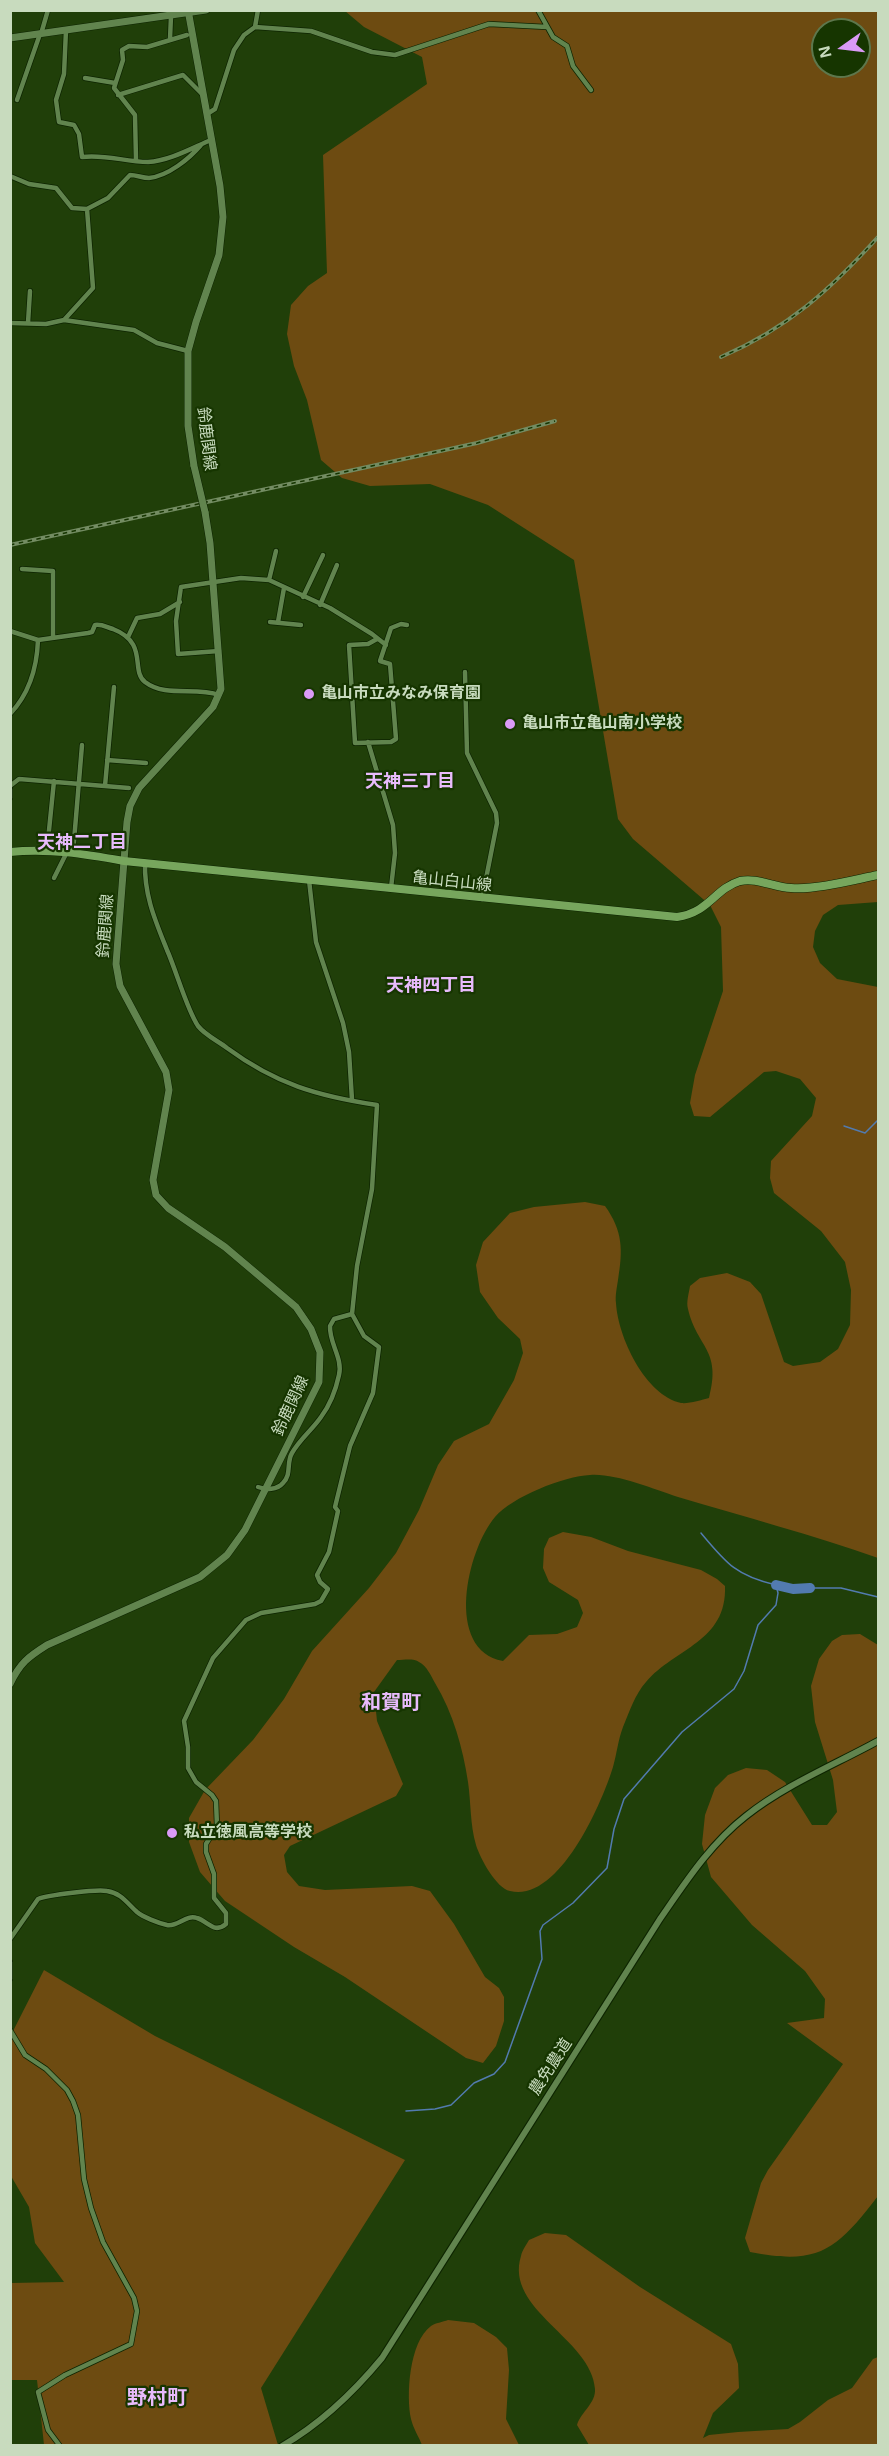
<!DOCTYPE html>
<meta charset="utf-8">
<style>
body{margin:0}
#map{position:relative;width:889px;height:2456px;overflow:hidden;background:#203f09;font-family:Arial,sans-serif}
canvas{display:block}
.frame{position:absolute;inset:0;border:12px solid #c8dbbe;pointer-events:none}
.north{position:absolute;left:811px;top:18px;width:60px;height:60px;box-sizing:border-box;background:#163500;border:2px solid #5d774c;border-radius:50%;rotate:256deg;font-size:16px;font-weight:700;line-height:24px;text-align:center;color:#c8dbbe}
.north::after{content:'';display:block;margin:auto;width:21px;height:27px;background:#da9af6;clip-path:polygon(50% 0,100% 100%,50% 72%,0 100%)}
</style>
<div id="map">
<canvas width="889" height="2456"></canvas>
<div class="frame"></div>
<div class="north">N</div>
</div>
<script>
const ctx = document.querySelector('canvas').getContext('2d');
ctx.lineJoin = 'round';
function paint(path, color) { ctx.fillStyle = color; ctx.fill(path, 'evenodd'); }
function stroke(path, color, width, dash) { ctx.strokeStyle = color; ctx.lineWidth = width; ctx.lineCap = dash ? 'butt' : 'round'; ctx.setLineDash(dash || []); ctx.stroke(path); }
function drawText(font, color, halo, rows, align = 'center') {
  ctx.font = font + ' Arial,"Noto Sans JP",sans-serif'; ctx.lineWidth = 4.5; ctx.setLineDash([]); ctx.textBaseline = 'middle'; ctx.strokeStyle = halo; ctx.fillStyle = color; for (const [text, x, y, turn = 0] of rows) {
    ctx.save(); ctx.translate(x, y); ctx.rotate((+turn || 0) * Math.PI / 180); ctx.textAlign = isNaN(turn) ? turn : align; if (halo) ctx.strokeText(text, 0, 0); ctx.fillText(text, 0, 0); ctx.restore();
  }
}
paint(new Path2D(`
 M 345,11 L 878,11 L 878,902 L 838,905 L 823,915 L 815,931 L 813,947 L 820,963 L 837,979 L 878,987 L 878,1558 C 812,1535 746,1517 678,1497 C 653,1489 615,1473 590,1475 C 564,1476 512,1497 495,1517 C 467,1550 444,1650 503,1661 L 529,1635 L 557,1634 L 577,1627 L 583,1613 L 578,1600 L 549,1582 L 543,1568 L 544,1549 L 549,1538 L 563,1532 L 591,1537 L 628,1551 L 701,1570 L 717,1579 L 725,1586 C 727,1642 675,1648 646,1682 C 635,1694 629,1713 623,1727 C 618,1740 617,1753 613,1767 C 602,1803 559,1903 510,1891 C 496,1888 480,1858 476,1845 C 470,1825 471,1802 468,1782 C 463,1748 453,1713 435,1683 C 431,1676 427,1666 419,1662 C 414,1658 404,1660 397,1660 L 374,1692 L 377,1721 L 403,1784 L 396,1796 L 290,1846 L 284,1855 L 287,1872 L 299,1886 L 325,1890 L 412,1886 L 430,1891 L 454,1924 L 485,1977 L 499,1988 L 504,1997 L 504,2021 L 496,2046 L 483,2063 L 466,2058 L 345,1977 L 294,1947 L 225,1901 L 200,1872 L 189,1842 L 189,1818 L 205,1790 L 253,1740 L 284,1699 L 312,1651 L 369,1588 L 396,1553 L 419,1510 L 438,1465 L 454,1441 L 489,1424 L 514,1380 L 523,1353 L 520,1339 L 498,1318 L 480,1292 L 476,1265 L 483,1242 L 510,1213 L 534,1207 L 585,1202 L 605,1206 C 623,1231 623,1250 618,1280 C 617,1287 615,1296 616,1303 C 618,1337 645,1395 681,1403 C 689,1404 701,1400 709,1398 C 722,1349 697,1348 688,1309 C 686,1302 689,1293 690,1286 L 700,1278 L 727,1273 L 750,1282 L 761,1294 L 784,1362 L 793,1366 L 820,1362 L 838,1349 L 850,1325 L 851,1290 L 845,1262 L 821,1231 L 774,1193 L 770,1178 L 771,1161 L 812,1116 L 816,1098 L 800,1079 L 776,1071 L 764,1072 L 710,1117 L 694,1116 L 690,1103 L 695,1075 L 723,991 L 721,927 L 710,905 L 633,839 L 618,819 L 574,560 L 488,505 L 430,484 L 370,486 L 342,478 L 321,460 L 307,400 L 294,366 L 287,334 L 291,305 L 308,286 L 327,273 L 323,155 L 427,84 L 422,57 L 364,27 ZM 823,30 L 859,30 L 859,66 L 823,66 Z
 M 860,1634 L 878,1645 L 878,2196 C 837,2249 820,2266 750,2252 L 745,2238 L 761,2183 L 768,2170 L 843,2064 L 787,2023 L 824,2018 L 825,1999 L 805,1971 L 752,1925 L 711,1877 L 702,1844 L 705,1815 L 715,1788 L 728,1775 L 746,1768 L 767,1770 L 785,1782 L 812,1825 L 827,1825 L 837,1812 L 833,1780 L 815,1722 L 811,1686 L 819,1659 L 832,1641 L 842,1635 Z
 M 44,1970 L 155,2036 L 405,2160 L 261,2388 L 278,2445 L 44,2445 L 37,2380 L 11,2380 L 11,2283 L 64,2282 L 35,2243 L 29,2207 L 11,2176 L 10,2037 Z
 M 545,2233 L 566,2235 L 640,2287 L 731,2344 L 738,2364 L 739,2388 L 713,2413 L 703,2438 L 709,2435 L 738,2432 L 788,2429 L 800,2422 L 828,2400 L 852,2388 L 873,2359 L 878,2357 L 878,2445 L 589,2445 L 577,2425 C 581,2412 596,2403 595,2389 C 592,2339 504,2310 521,2256 C 522,2251 526,2245 529,2240 Z
 M 448,2320 L 474,2323 L 496,2337 L 507,2348 L 509,2370 L 506,2419 L 519,2445 L 422,2445 C 419,2437 413,2428 411,2419 C 406,2396 409,2342 431,2326 C 435,2323 443,2322 448,2320 Z`), '#6d4b11');
stroke(new Path2D(`
 M 844,1126 L 865,1133 L 878,1120
 M 810,1588 L 841,1588 L 878,1597
 M 406,2111 L 435,2109 L 451,2105 L 474,2083 L 494,2074 L 505,2062 L 542,1959 L 540,1931 L 543,1925 L 573,1903 L 607,1868 L 614,1829 L 624,1799 L 682,1732 L 734,1689 L 744,1671 L 758,1625 L 776,1605 L 778,1593 L 776,1585 C 736,1576 726,1563 701,1533`), '#527baf', 1.5);
stroke(new Path2D(`
 M 776,1585 L 793,1589 L 810,1588`), '#527baf', 10);
const minor = new Path2D(`
 M 538,10 L 553,37 L 567,46 L 573,66 L 591,90
 M 255,27 L 311,31 L 372,52 L 395,55 L 489,24 L 547,27
 M 66,30 L 64,74 L 56,100 L 59,122 L 74,125 L 79,134 L 82,157 C 106,154 125,162 148,162 C 169,161 192,148 211,140
 M 41,34 L 48,10
 M 170,39 L 171,16
 M 85,78 L 115,83
 M 118,95 L 183,75 L 203,95
 M 17,100 L 40,34
 M 207,114 L 215,109 L 234,50 L 244,35 L 255,27 L 258,10
 M 136,160 L 135,115 L 114,88 L 123,60 L 122,50 L 129,46 L 147,47 L 187,35
 M 10,176 L 29,184 L 56,188 L 72,208 L 87,209 L 93,288 L 64,320
 M 87,209 L 108,198 L 130,175 C 137,175 142,178 149,178 C 168,176 189,159 201,145
 M 10,323 L 46,324 L 64,320 L 134,330 L 157,343 L 188,351
 M 28,323 L 30,291
 M 22,569 L 53,571 L 53,637
 M 269,580 L 276,551
 M 303,597 L 323,555
 M 320,605 L 337,565
 M 270,622 L 301,625
 M 278,622 L 284,588
 M 10,631 L 38,640 L 88,633 L 92,632 L 95,625 C 102,624 106,627 113,629 C 149,643 130,670 145,682 C 166,698 196,686 219,695
 M 128,637 L 137,618 L 160,614 L 180,602
 M 377,639 L 368,644 L 349,645 L 355,743 L 391,742 L 396,739 L 390,664 L 380,661 L 391,628 L 401,624 L 407,625
 M 219,651 L 178,654 L 176,621 L 181,587 L 241,578 L 269,580 L 330,608 L 372,634 L 386,645
 M 465,672 L 467,753 L 496,813 L 497,823 L 482,899
 M 10,714 C 29,694 37,667 38,640
 M 368,742 L 393,825 L 395,853 L 391,888
 M 107,760 L 146,763
 M 10,786 L 19,779 L 129,788
 M 105,786 L 114,687
 M 10,789 L 10,798
 M 47,850 L 54,781
 M 73,853 L 82,745
 M 54,878 L 67,852
 M 309,880 L 316,942 L 343,1023 L 349,1052 L 352,1100
 M 258,1487 C 266,1490 277,1490 283,1483 C 292,1474 286,1463 292,1453 C 300,1439 312,1430 321,1417 C 330,1405 336,1389 339,1375 C 343,1358 329,1343 330,1326 L 334,1319 L 352,1314
 M 10,1939 L 38,1899 C 48,1895 97,1889 107,1891 C 121,1893 127,1903 137,1912 C 143,1917 158,1923 167,1925 C 178,1927 186,1914 197,1918 C 209,1922 214,1934 226,1924 L 226,1913 L 214,1898 L 214,1874 L 206,1852 L 206,1844 L 217,1826 L 216,1801 L 212,1795 L 196,1782 L 188,1768 L 188,1747 L 184,1721 L 213,1658 L 246,1620 L 261,1613 L 315,1604 L 321,1601 L 328,1589 L 320,1582 L 317,1575 L 329,1552 L 338,1511 L 335,1507 L 350,1446 L 373,1393 L 379,1347 L 364,1336 L 352,1314 L 357,1266 L 372,1189 L 377,1105 C 317,1096 276,1084 227,1048 C 218,1041 205,1035 198,1026 C 187,1010 176,970 167,950 C 155,920 144,895 145,862
 M 10,1962 L 10,1979
 M 10,2030 L 25,2055 L 46,2069 L 67,2090 L 73,2101 L 78,2115 L 84,2179 L 91,2208 L 103,2242 L 134,2298 L 137,2311 L 131,2344 L 65,2375 L 38,2392 L 48,2430 L 60,2446`);
const tertiary = new Path2D(`
 M 282,2446 C 322,2423 353,2393 382,2358 L 660,1919 C 685,1883 710,1844 746,1816 C 785,1785 834,1765 878,1741`);
const secondary = new Path2D(`
 M 188,10 L 220,186 L 223,217 L 219,255 L 196,322 L 188,351 L 188,426 L 194,466
 M 10,38 L 206,10
 M 10,1684 C 20,1663 28,1657 47,1645 L 200,1577 L 227,1555 L 245,1530 L 319,1382 L 320,1352 L 311,1329 L 296,1307 L 225,1247 L 168,1208 L 156,1195 L 153,1180 L 169,1090 L 166,1072 L 120,986 L 116,964 L 127,822 L 130,806 L 139,788 L 213,707 L 221,689 L 210,543 L 205,512`);
const primary = new Path2D(`
 M 10,852 C 49,848 85,854 124,861 L 677,917 C 710,912 714,889 740,881 C 757,877 775,888 791,888 C 816,890 853,880 878,875`);
stroke(minor, '#0d2400', 6);
stroke(tertiary, '#0d2400', 8);
stroke(secondary, '#0d2400', 8);
stroke(primary, '#0d2400', 9);
stroke(minor, '#61844e', 4.5);
stroke(tertiary, '#61844e', 6);
stroke(secondary, '#61844e', 7);
stroke(primary, '#77a65d', 8);
const rail = new Path2D(`
 M 721,357 C 788,328 830,290 878,237
 M 10,545 L 477,443 L 555,421`);
stroke(rail, '#738c62', 4);
stroke(rail, '#163500', 1.5, [4.5]);
const secondaryBridge = new Path2D(`
 M 194,466 L 205,512`);
stroke(secondaryBridge, '#0d2400', 8, []);
stroke(secondaryBridge, '#61844e', 7);
for (const [x, y, r, color] of [
 [309,694,6,"#da9af6"],
 [510,724,6,"#da9af6"],
 [172,1833,6,"#da9af6"]
]) { const dot = new Path2D(); dot.arc(x, y, r, 0, 2 * Math.PI); ctx.fillStyle = color; ctx.fill(dot); stroke(dot, '#163500', 2); }
drawText('16px', '#c8dbbe', '#163500', [
 ["鈴鹿関線",206,439,83],
 ["亀山白山線",452,882,6],
 ["鈴鹿関線",106,926,-86],
 ["鈴鹿関線",291,1406,-65],
 ["農免農道",551,2067,-57]
]);
drawText('bold 16px', '#c8dbbe', '#163500', [
 ["亀山市立みなみ保育園",321,694],
 ["亀山市立亀山南小学校",522,724],
 ["私立徳風高等学校",184,1833]
], 'left');
drawText('bold 18px', '#e8bbfc', '#163500', [
 ["天神三丁目",410,782],
 ["天神二丁目",82,843],
 ["天神四丁目",431,986]
]);
drawText('bold 20px', '#e8bbfc', '#163500', [
 ["和賀町",391,1703],
 ["野村町",157,2398]
]);
</script>
